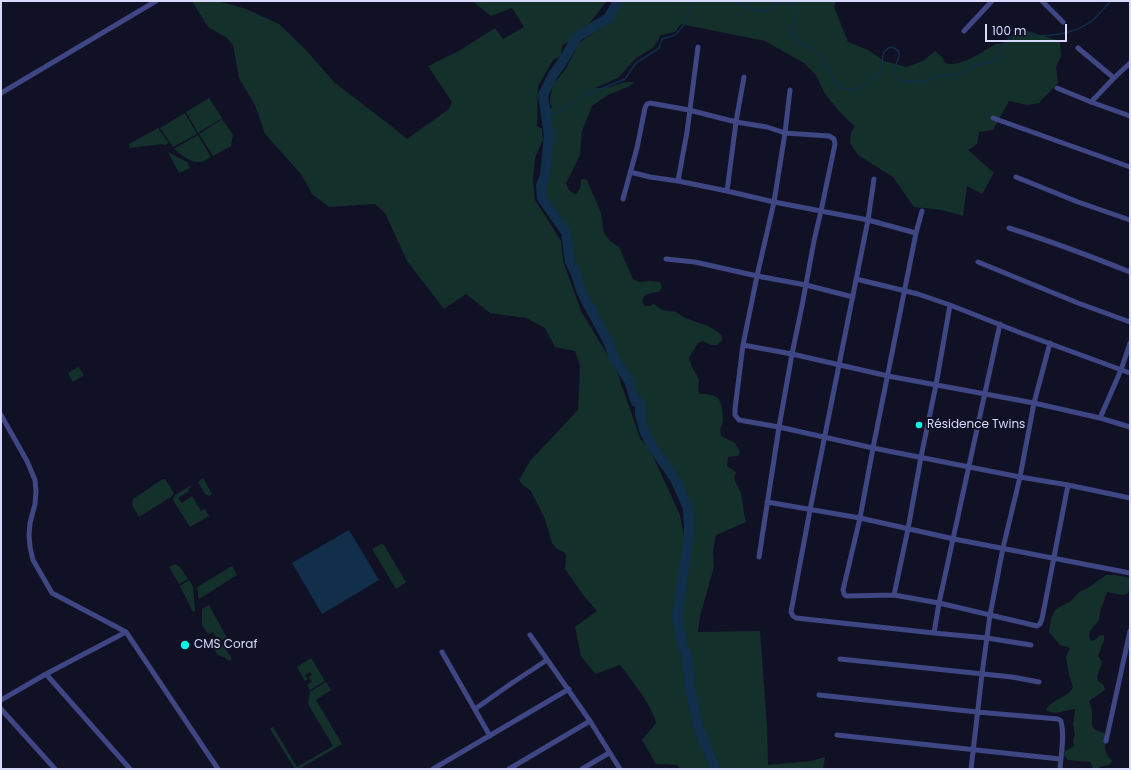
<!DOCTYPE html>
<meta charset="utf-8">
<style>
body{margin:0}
#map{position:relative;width:1131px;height:770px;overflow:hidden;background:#111126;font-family:Poppins,sans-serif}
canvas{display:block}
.frame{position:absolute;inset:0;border:2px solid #d8d9fd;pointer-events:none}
.scale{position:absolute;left:985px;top:24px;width:82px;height:18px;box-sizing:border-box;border:2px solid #d8d9fd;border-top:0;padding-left:5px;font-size:12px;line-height:14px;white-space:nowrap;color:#d8d9fd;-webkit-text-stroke:3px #111126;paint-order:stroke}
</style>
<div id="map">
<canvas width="1131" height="770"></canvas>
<div class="frame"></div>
<div class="scale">100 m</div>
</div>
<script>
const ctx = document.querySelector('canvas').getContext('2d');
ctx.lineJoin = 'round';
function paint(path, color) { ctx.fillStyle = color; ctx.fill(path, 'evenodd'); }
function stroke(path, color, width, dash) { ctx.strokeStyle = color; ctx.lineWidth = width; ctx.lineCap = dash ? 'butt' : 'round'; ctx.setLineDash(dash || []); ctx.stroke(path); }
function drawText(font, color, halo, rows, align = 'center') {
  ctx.font = font + ' Poppins,sans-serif'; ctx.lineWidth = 4; ctx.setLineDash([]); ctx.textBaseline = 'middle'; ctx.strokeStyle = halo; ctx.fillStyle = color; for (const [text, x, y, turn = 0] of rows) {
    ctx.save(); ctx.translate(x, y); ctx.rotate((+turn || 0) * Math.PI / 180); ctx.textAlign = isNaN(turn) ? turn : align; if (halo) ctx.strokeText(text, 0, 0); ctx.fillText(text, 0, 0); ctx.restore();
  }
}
paint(new Path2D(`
 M 192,1 L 218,1 L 246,9 L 279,24 L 305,49 L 334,82 L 395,129 L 407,139 L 449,109 L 452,102 L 428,66 L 459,51 L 495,28 L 503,39 L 524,27 L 512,8 L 491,16 L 472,1 L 607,1 L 581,34 L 562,46 L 561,56 L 553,60 L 538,86 L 537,126 L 542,129 L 543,139 L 535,158 L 533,180 L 535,200 L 561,241 L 563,261 L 581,311 L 616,369 L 640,438 L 652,454 L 680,515 L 684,536 L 675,612 L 684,667 L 694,719 L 713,769 L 680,769 L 677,765 L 656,764 L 642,740 L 656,723 C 653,707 631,679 620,665 L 595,674 L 581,656 L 575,627 L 597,611 L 584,596 L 565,569 L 566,556 L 564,552 L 557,549 L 552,543 L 545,519 L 531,491 L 523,485 L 519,480 L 530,461 L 578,410 L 580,366 L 575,351 L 555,347 L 545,328 L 526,318 L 490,313 L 466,294 L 444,309 L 407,261 L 385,213 L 375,204 L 329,207 L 312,194 L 301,174 L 265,134 L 255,105 L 239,78 L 233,45 L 227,38 L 208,27 Z
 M 618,1 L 836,1 L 834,7 L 848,42 L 868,50 L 884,61 L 906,67 L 923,61 L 935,51 L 943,58 L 945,63 C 960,68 982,52 994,45 C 997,43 1000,44 1003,43 C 1006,42 1009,40 1012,38 L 1014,29 L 1021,29 L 1060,41 L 1061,56 L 1056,67 L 1058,83 L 1039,103 L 1027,105 L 1009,101 L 993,130 L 979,132 L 977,144 L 968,150 L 994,173 L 982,194 L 967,186 L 963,216 L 942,210 L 914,207 L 893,177 L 858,155 L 850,143 L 851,132 L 855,127 L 840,112 L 825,94 L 816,75 L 804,63 L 765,41 L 681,24 L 675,32 L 661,35 L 653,48 L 636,58 L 618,78 L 595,88 L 605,88 L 625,82 L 634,82 L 630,86 L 608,95 L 592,106 L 582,131 L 580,155 L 566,183 C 568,190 570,192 576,194 L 580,189 L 581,179 L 587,180 L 601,213 L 604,233 L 610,241 L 619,247 L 633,279 L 639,282 L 650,281 L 660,282 L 662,287 L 659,292 C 650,293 645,292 642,302 L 645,306 L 650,306 L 654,304 L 662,310 L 676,312 L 685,318 L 708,326 L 718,332 L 722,336 L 722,341 L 717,345 L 711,345 L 703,341 L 698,343 L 689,358 L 692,367 L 699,379 L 698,389 L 699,394 C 713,394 721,395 722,410 C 722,413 723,417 723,420 C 722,428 719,427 721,436 L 735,443 L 740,452 L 738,456 L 728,457 L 727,466 L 736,472 L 734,479 L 741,493 L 744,513 L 746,522 L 716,535 L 713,551 L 714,567 L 700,616 L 698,632 L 760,631 L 767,726 L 768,765 L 811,761 L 825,757 L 823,769 L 719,769 L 717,758 L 703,731 L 698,714 L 693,691 L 689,654 L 683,636 L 680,611 L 684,580 L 691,550 L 692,521 L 688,500 L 676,475 L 653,443 L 644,418 L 643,402 L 636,396 L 631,381 L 615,353 L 612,342 L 601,322 L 600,317 L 588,301 L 574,262 L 569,234 L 549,203 L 546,193 L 545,183 L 551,140 L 549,111 L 552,106 L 550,104 L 550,99 L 553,85 L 567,67 L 579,43 L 606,24 L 616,12 Z
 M 209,98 L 222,118 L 198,133 L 186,112 Z
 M 185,113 L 197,134 L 173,147 L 160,128 Z
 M 222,119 L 233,135 L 231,146 L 213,156 L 199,134 Z
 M 158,128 L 169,143 L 165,145 L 162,144 L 130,148 L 129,144 Z
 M 198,135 L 211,157 C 196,168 187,159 174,149 Z
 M 168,152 L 187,162 L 190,168 L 179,173 Z
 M 78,367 L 84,375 L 73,382 L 68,373 Z
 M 203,478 L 212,494 L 209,496 L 205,494 L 198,482 Z
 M 163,479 L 165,479 L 174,493 L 171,497 L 139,517 L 132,505 L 133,499 Z
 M 190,486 L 191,487 L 188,489 L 189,491 L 178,498 L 182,503 L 192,496 L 201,511 L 205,509 L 209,516 L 190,527 L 173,500 L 175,495 Z
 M 381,544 L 384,545 L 406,582 L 396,589 L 372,549 Z
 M 175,564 L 180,567 L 188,579 L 179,584 L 169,567 Z
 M 232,566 L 237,575 L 199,599 L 197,588 L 199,586 Z
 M 1106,575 L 1116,575 L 1130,578 L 1130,587 L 1128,593 L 1123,595 L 1107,592 L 1100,612 L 1099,620 L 1090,631 L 1089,636 L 1091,641 L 1095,640 L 1099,636 L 1104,635 L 1104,640 L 1098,656 L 1102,662 L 1097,677 L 1099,682 L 1103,684 L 1105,689 L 1102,692 L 1089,701 L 1092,710 L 1092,726 L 1095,730 L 1104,733 L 1107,737 C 1104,747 1104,753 1112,761 L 1109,765 L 1099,767 L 1099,769 L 1092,769 L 1093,767 L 1090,762 L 1068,760 L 1064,756 L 1065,751 L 1074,746 L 1073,740 L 1075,735 L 1073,724 L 1075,709 C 1065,710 1055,716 1046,710 C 1052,699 1068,698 1073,687 L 1069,675 L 1066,657 L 1070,648 L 1060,645 L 1049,632 L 1051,618 L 1056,609 L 1071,601 L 1079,592 L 1088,588 Z
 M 189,580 L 193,587 L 195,611 L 193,612 L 180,586 Z
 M 209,605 L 227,638 L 219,642 L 213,632 L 208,634 L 202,625 L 202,609 Z
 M 221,642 L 232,659 L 229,661 L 224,657 L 218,655 L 213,647 Z
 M 311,658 L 325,681 L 310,690 L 307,685 L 312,682 L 309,677 L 312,675 L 310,672 L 305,675 L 308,679 L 305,681 L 297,667 Z
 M 326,682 L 331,690 L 316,700 L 342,744 L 299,769 L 295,769 L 270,729 L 273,727 L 297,767 L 333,746 L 308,704 L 310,692 Z`), '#14302b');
paint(new Path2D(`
 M 349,530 L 379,580 L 322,614 L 292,563 Z`), '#112e4a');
stroke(new Path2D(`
 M 734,1 C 742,5 759,14 768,10 C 776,6 775,2 785,1
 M 786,1 L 793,3 C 801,16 788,26 793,36 C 795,42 810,46 815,51 C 823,57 826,66 830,74 C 832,77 833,80 835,82 C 844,93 858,90 868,83 C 872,80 877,77 880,73 C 887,64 876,53 891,47 C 904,50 899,59 894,68 L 896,78 C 903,83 916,82 925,81 C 930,80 935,77 940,76 C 947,74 955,76 961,73 C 966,71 970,67 974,66 C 980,64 987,63 992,61 C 1003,55 1003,38 1016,34 C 1023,32 1032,37 1040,36 C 1059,35 1079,32 1094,19 C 1100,13 1105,7 1111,1
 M 546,116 L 561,111 L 581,97 L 625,79 L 636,63 L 659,48 L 662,39 L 673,36 L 677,33 L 688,20 L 688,1`), '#112e4a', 1.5);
stroke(new Path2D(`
 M 616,1 L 616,5 L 608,18 L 577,37 L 561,64 L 553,75 L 543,95 L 549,135 L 545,175 L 541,186 L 542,198 L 566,232 L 570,262 L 575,271 L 582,293 L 609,343 L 613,356 L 629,381 L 636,402 L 640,402 L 640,415 L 644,430 L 650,443 L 675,479 L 688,508 L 689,534 L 677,617 L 682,644 L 687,654 L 687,665 L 690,677 L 689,684 L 699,729 L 716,769`), '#112e4a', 10);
stroke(new Path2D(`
 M 1042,1 L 1063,22
 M 964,31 L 992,1
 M 1078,48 L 1114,78
 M 1057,88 L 1091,102 L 1130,116
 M 790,90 L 785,133 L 774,202 L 757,276 L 743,345 L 735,409 L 735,415 L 739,420 L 779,427 L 873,448 L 1020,477 L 1068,485 L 1130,498
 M 1,93 L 156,1
 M 1091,102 L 1114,78 L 1130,63
 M 993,118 L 1130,167
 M 630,172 L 650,177 L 678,181 L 727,191 L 774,202 L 868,220 L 916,233
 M 1016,177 L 1078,202 L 1130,220
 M 874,179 L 868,220 L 810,510 L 791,612 L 793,616 L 796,618 L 934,633 L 987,638 L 1031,645
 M 678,181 L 687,132 L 698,47
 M 727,191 L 736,122 L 744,77
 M 623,199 L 637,148 L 645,108 L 647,104 L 650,103 L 689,110 L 736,122 L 767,127 L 785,133 L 829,136 L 834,139 L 835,144 L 821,211 L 814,241 L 802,306 L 792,354 L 779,427 L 759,557
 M 922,211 L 916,233 L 873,448 L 860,518 L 843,590 L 844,594 L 846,596 L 894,595 L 939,603 L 1037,626 L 1040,624 L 1042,619 L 1068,485
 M 1009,228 C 1050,241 1090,256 1130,272
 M 666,259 L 695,262 L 757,276 L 806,285 L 853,297
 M 978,262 L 1078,303 L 1130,322
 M 856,279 L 918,294 L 950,305 L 1021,333 L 1130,373
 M 743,345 L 792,354 L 888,376 L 1034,403 L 1100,418 L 1130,427
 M 1,415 L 27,461 L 35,480 L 36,491 L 35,504 L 30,523 L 29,535 L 30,547 L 33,560 L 52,593 L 126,632 L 218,769
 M 1100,418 L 1121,370 L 1130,343
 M 767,502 L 860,518 L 954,539 L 1130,573
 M 894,595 L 908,529 L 921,457 L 936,385 L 950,305
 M 934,633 L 939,603 L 1000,324
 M 530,635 L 590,721 L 620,769
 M 442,652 L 490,736
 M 840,659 L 1012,677 L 1039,682
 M 46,674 L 130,769
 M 819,695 L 977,712 L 1058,719 L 1061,721 C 1065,737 1061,753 1060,769
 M 1,700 L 46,674 L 126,632
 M 1,709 L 55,769
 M 475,709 L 512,683 L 547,660
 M 837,735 L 1060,759
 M 1106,741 L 1130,631
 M 433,769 L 569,689
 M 509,769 L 590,721
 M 582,769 L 609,753
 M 971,769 L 982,674 L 990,615 L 1003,548 L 1020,477 L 1034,403 L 1050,343`), '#3e4683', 5);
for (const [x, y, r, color] of [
 [919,425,4,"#0ff2e9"],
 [185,645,5,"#0ff2e9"]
]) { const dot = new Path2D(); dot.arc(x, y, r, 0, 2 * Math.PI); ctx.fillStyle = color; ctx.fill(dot); stroke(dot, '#111126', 1.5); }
drawText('12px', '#d8d9fd', '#111126', [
 ["Résidence Twins",927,425],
 ["CMS Coraf",194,645]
], 'left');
</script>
